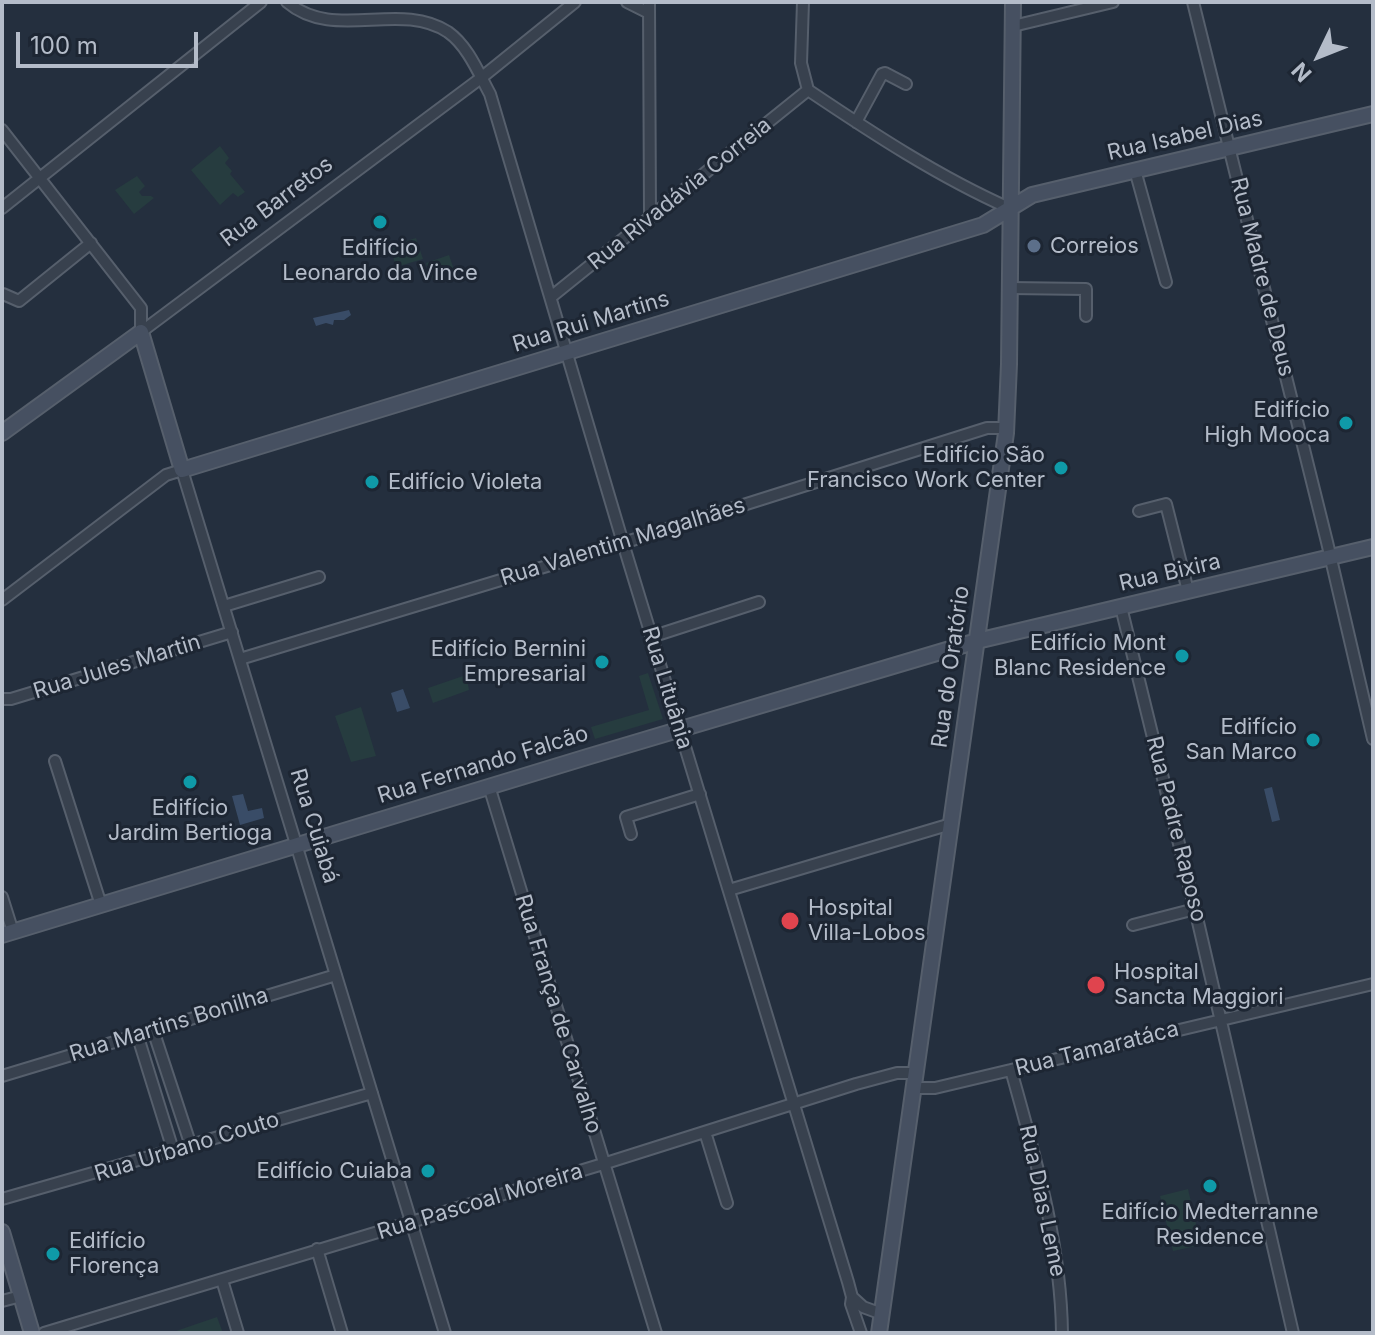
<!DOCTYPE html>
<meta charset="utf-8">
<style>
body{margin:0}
#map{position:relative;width:1375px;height:1335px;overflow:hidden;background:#242f3e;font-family:Inter,sans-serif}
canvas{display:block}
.frame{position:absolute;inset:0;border:4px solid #b4bcc9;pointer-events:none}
.north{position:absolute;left:1279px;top:16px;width:80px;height:80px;-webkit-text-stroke:6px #1d2633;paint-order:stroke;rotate:227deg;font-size:22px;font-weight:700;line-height:32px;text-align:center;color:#b4bcc9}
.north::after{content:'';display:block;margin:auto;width:28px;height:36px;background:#b4bcc9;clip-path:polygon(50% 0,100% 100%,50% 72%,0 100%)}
.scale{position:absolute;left:16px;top:32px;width:182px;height:36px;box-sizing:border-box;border:4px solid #b4bcc9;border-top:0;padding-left:10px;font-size:24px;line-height:28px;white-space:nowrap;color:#b4bcc9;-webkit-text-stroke:6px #1d2633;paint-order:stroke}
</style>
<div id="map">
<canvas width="1375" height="1335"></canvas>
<div class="frame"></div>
<div class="north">N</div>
<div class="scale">100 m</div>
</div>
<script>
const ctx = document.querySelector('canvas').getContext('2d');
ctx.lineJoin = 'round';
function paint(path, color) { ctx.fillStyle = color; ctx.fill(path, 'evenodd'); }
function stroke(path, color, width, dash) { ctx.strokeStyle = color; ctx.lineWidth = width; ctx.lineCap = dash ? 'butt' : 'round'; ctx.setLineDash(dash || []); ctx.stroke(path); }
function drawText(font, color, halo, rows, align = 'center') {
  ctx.font = font + ' Inter,sans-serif'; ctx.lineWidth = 6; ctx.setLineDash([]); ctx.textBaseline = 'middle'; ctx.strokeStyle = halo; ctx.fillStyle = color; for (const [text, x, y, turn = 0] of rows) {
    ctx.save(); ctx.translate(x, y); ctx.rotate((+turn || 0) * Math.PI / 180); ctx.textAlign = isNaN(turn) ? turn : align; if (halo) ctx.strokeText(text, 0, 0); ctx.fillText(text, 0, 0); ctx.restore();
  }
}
paint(new Path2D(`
 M 220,146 L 229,158 L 225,163 L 232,171 L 230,174 L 245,192 L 238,197 L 233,193 L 220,205 L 191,170 Z
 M 137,176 L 145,186 L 139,192 L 142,196 L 151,196 L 154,198 L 134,214 L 115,190 Z
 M 416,238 L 423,259 L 396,267 L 390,246 Z
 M 449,255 L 454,270 L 431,278 L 426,263 Z
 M 648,673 L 663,719 L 595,739 L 591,727 L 649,710 L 639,676 Z
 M 466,675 L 469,690 L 433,703 L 428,688 Z
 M 361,707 L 376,756 L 351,762 L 335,716 Z
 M 1188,1189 L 1201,1245 L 1173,1251 L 1160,1196 Z
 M 217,1317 L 223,1333 L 176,1333 L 176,1331 Z`), '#263c3f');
paint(new Path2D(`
 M 349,310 L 351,315 L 344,320 L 334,320 L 333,325 L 326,323 L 316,326 L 313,318 Z
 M 403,689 L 410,708 L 397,712 L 391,693 Z
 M 1272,787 L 1280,820 L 1272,822 L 1264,789 Z
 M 243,794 L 248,811 L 262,808 L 264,818 L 240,825 L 232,796 Z`), '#394c67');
const street = new Path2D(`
 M 287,2 C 334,42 399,0 448,32 C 468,46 479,74 490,94 L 623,543 L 848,1282 L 852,1297 L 851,1304 L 861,1333
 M 627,2 L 649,13
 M 649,2 L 650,215
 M 803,2 L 801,63 L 808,90 C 872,133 939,177 1009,208
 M 1193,2 L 1327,542 L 1373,739
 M 1013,26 L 1113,2
 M 856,122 L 882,74 L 885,73 L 906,84
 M 2,130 L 141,308 L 141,332
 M 1135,170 L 1166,282
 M 2,208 L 261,2
 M 1010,288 L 1086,289 L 1086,316
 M 3,294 L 19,301 L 91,243
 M 551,297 L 808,90
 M 141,332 L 481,78 L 575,2
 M 1139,511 L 1166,504 L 1188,591
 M 2,600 L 166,475 L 182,470 L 445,1333
 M 224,606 L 319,577
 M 1121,607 L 1195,909 L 1293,1333
 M 651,637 L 759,602
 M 240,659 L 623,543 L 987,428 L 1006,428
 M 2,699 L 11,699 L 232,632
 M 55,761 L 101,905
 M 489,786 L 656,1333
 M 631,834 L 626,817 L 700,794
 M 729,890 L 951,824
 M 2,897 L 13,932
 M 1133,925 L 1195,909
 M 153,1030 L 191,1146
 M 137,1034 L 173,1150
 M 1011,1070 C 1035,1157 1061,1243 1062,1333
 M 2,1076 L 336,975
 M 914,1088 L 935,1088 L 1373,984
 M 705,1132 L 727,1203
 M 2,1199 L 372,1093
 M 317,1249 L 342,1333
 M 222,1280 L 238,1333
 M 852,1297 L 863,1307 L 882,1314
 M 2,1301 L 21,1296
 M 44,1333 L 603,1164 L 856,1084 L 897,1073 L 916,1073`);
const secondary = new Path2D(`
 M 2,433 L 141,332 L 182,470 L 983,225 L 1032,195 L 1373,114
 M 2,935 L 587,757 L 977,641 L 1373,547
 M 2,1232 L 32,1333
 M 879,1333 L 1006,433 L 1009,364 L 1013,2`);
stroke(street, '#565f6c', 14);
stroke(secondary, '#565f6c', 18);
stroke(street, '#38414e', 10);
stroke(secondary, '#465061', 14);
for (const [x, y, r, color] of [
 [380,222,8,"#0f9aa8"],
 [1034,246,8,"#5c6f8a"],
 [1346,423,8,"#0f9aa8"],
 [1061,468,8,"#0f9aa8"],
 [372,482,8,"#0f9aa8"],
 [1182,656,8,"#0f9aa8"],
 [602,662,8,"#0f9aa8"],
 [1313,740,8,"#0f9aa8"],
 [190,782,8,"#0f9aa8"],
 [790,921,10,"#e0444e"],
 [1096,985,10,"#e0444e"],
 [428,1171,8,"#0f9aa8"],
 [1210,1186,8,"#0f9aa8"],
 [53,1254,8,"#0f9aa8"]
]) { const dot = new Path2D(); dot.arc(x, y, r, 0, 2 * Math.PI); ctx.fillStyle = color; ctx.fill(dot); stroke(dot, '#1d2633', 3); }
drawText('22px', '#b4bcc9', '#1d2633', [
 ["Rua Isabel Dias",1185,136,-13],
 ["Rua Rivadávia Correia",680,194,-39],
 ["Rua Barretos",277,202,-37],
 ["Rua Madre de Deus",1262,277,76],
 ["Rua Rui Martins",591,322,-17],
 ["Rua Valentim Magalhães",623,542,-17],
 ["Rua Bixira",1170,573,-13],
 ["Rua Jules Martin",117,667,-17],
 ["Rua do Oratório",951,667,-82],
 ["Rua Lituânia",667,688,73],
 ["Rua Fernando Falcão",483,765,-17],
 ["Rua Cuiabá",314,826,73],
 ["Rua Padre Raposo",1176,829,76],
 ["Rua França de Carvalho",558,1014,73],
 ["Rua Martins Bonilha",169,1025,-17],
 ["Rua Tamaratáca",1097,1049,-14],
 ["Rua Urbano Couto",187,1147,-17],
 ["Rua Dias Leme",1042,1201,78],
 ["Rua Pascoal Moreira",480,1202,-17]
]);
drawText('22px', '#b4bcc9', '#1d2633', [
 ["Correios",1050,246,"left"],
 ["Edifício",380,248,"center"],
 ["Leonardo da Vince",380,273,"center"],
 ["Edifício",1330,410],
 ["High Mooca",1330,435],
 ["Edifício São",1045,455],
 ["Francisco Work Center",1045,480],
 ["Edifício Violeta",388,482,"left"],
 ["Edifício Mont",1166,643],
 ["Blanc Residence",1166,668],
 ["Edifício Bernini",586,649],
 ["Empresarial",586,674],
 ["Edifício",1297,727],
 ["San Marco",1297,752],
 ["Edifício",190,808,"center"],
 ["Jardim Bertioga",190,833,"center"],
 ["Hospital",808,908,"left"],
 ["Villa-Lobos",808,933,"left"],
 ["Hospital",1114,972,"left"],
 ["Sancta Maggiori",1114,997,"left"],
 ["Edifício Cuiaba",412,1171],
 ["Edifício Medterranne",1210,1212,"center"],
 ["Residence",1210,1237,"center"],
 ["Edifício",69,1241,"left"],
 ["Florença",69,1266,"left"]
], 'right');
</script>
